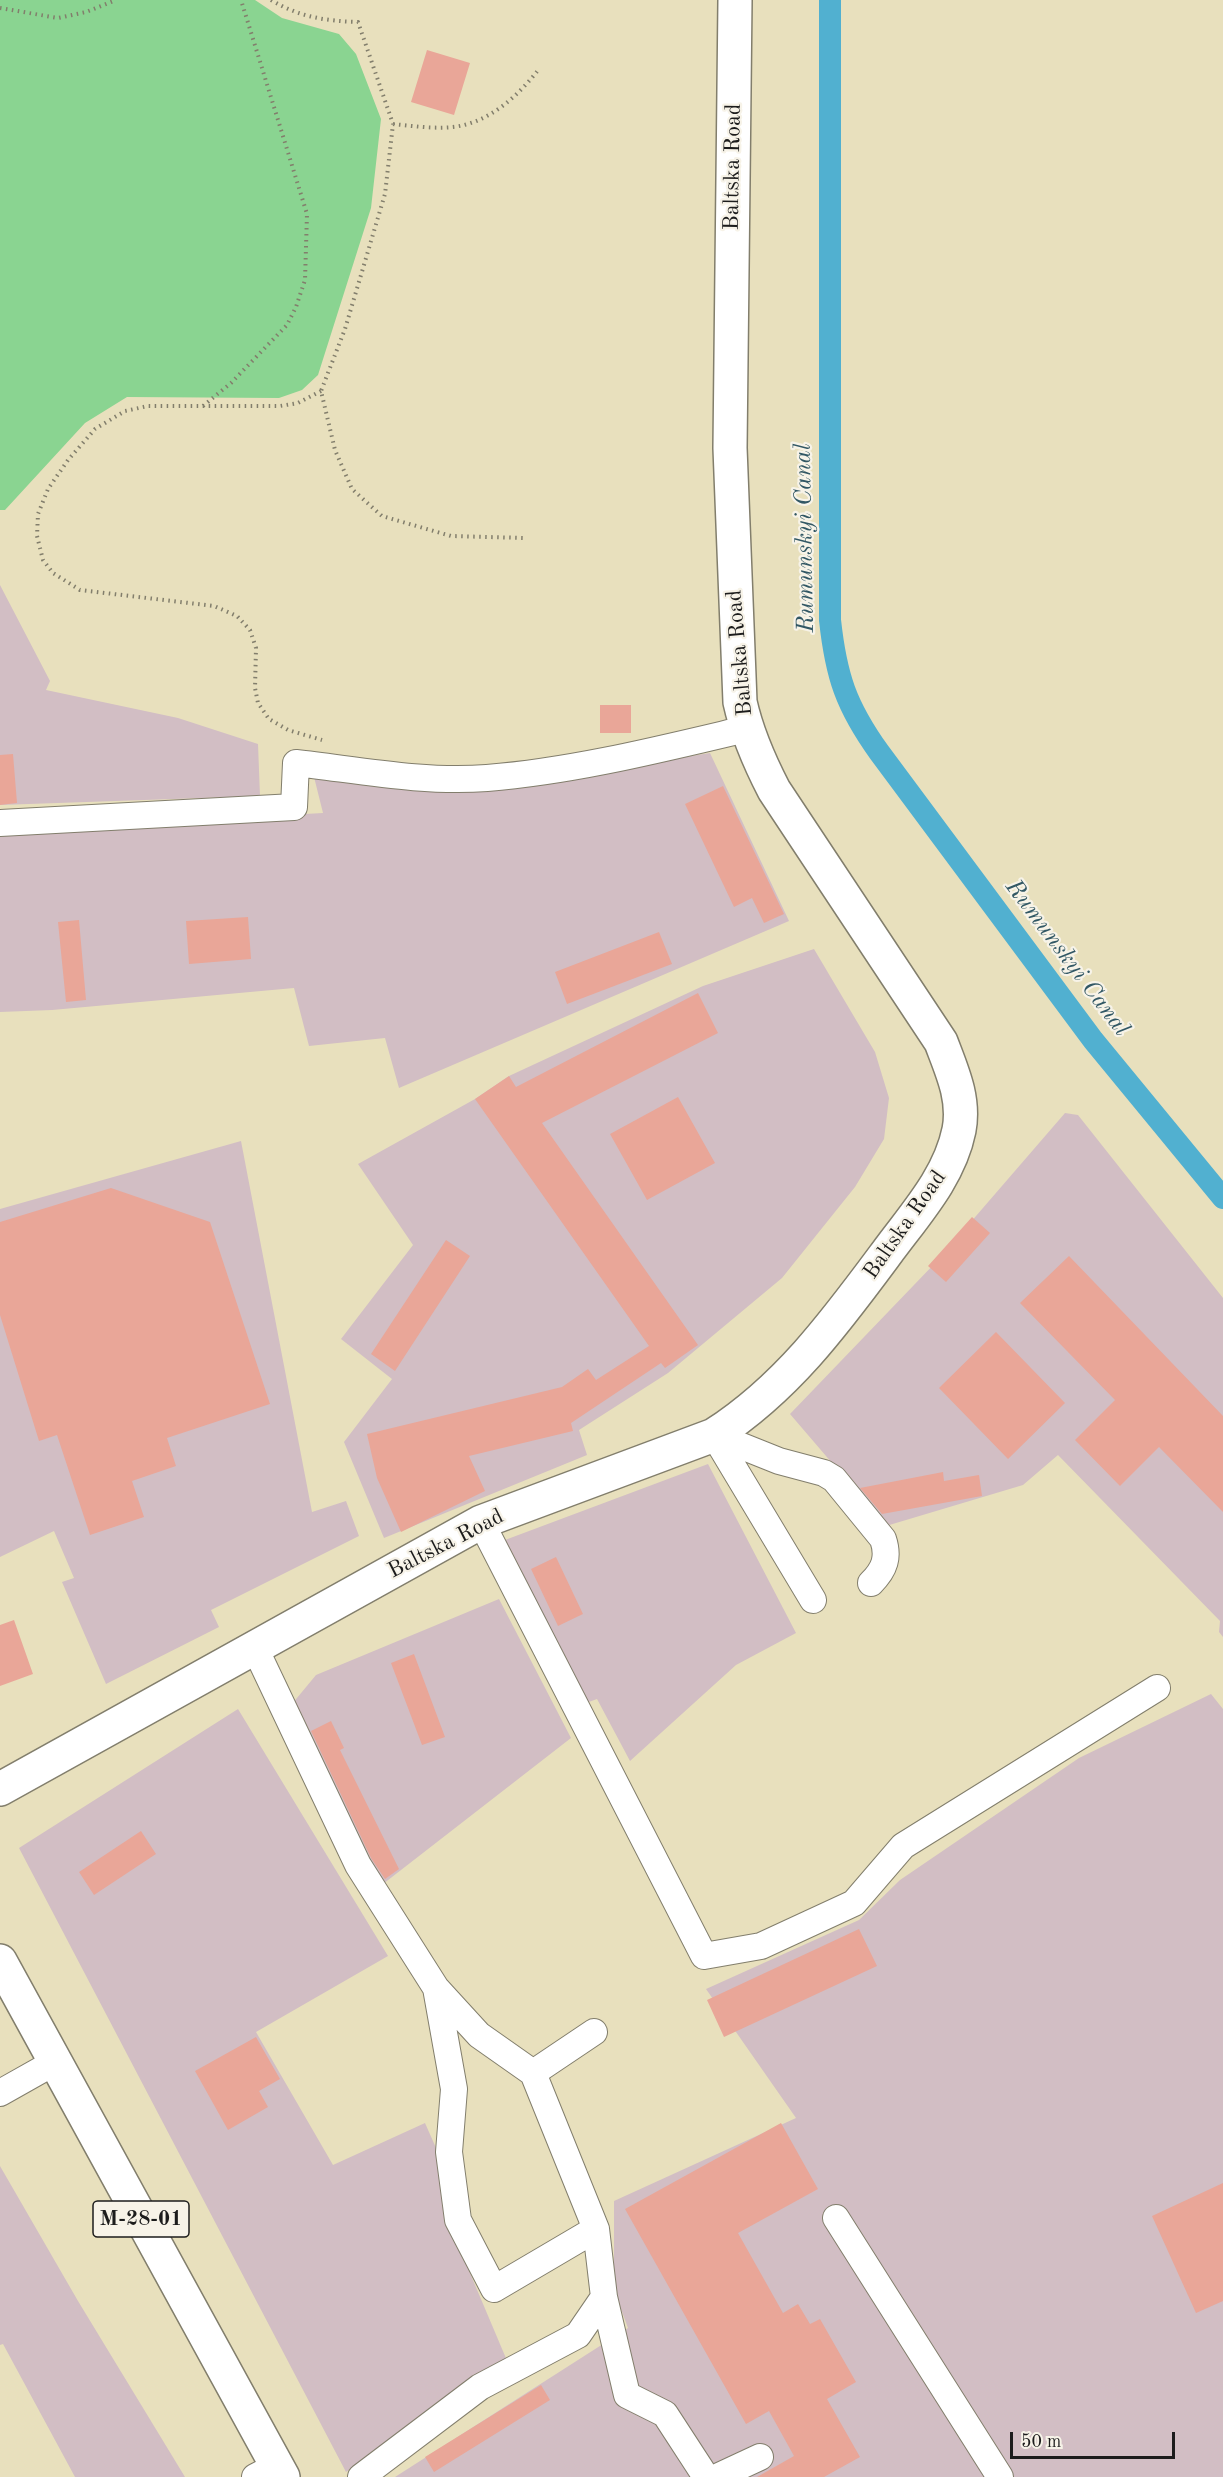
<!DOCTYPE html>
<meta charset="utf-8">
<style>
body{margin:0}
#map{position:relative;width:1223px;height:2477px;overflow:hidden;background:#e8e0bd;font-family:"Old Standard TT",serif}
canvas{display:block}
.scale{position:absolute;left:1010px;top:2432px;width:165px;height:27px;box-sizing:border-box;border:3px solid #1c1c1c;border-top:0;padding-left:8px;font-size:18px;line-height:21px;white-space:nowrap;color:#1c1c1c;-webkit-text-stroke:4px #f7f3e8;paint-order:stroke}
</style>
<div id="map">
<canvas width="1223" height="2477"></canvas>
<div class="scale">50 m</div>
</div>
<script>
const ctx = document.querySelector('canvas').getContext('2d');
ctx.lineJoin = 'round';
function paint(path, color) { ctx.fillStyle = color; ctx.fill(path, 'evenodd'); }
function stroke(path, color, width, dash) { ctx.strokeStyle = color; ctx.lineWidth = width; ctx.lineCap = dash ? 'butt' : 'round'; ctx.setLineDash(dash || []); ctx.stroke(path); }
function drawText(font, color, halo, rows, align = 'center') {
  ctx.font = font + ' "Old Standard TT",serif'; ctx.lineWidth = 4.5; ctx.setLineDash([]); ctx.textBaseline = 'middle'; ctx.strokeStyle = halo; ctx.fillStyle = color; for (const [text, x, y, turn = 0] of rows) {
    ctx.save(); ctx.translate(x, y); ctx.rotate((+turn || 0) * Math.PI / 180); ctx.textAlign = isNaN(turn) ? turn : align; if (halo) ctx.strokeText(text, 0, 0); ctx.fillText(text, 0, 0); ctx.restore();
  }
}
paint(new Path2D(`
 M 0,585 L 50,681 L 46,690 L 178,718 L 258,744 L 260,796 L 0,805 Z
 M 710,753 L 789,921 L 399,1088 L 385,1038 L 309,1046 L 294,988 L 52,1010 L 0,1012 L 0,831 L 323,813 L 314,777 L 479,790 Z
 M 814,949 L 875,1052 L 889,1098 L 884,1139 L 855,1187 L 782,1278 L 668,1373 L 579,1430 L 587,1455 L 384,1538 L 344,1442 L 392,1379 L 341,1339 L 413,1245 L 358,1164 L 475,1099 L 509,1076 L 703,986 Z
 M 1065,1113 L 1078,1115 L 1223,1298 L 1223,1637 L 1219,1632 L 1220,1621 L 1058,1455 L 1023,1485 L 886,1526 L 790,1414 L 938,1260 Z
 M 241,1141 L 312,1512 L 346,1501 L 359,1536 L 211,1610 L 219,1627 L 106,1684 L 62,1582 L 74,1578 L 54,1531 L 0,1557 L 0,1209 Z
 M 708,1464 L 796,1633 L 736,1665 L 630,1761 L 597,1699 L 586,1703 L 505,1540 Z
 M 499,1599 L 571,1738 L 383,1884 L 292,1704 L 316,1675 Z
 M 1211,1694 L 1223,1709 L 1223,2477 L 395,2477 L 628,2328 L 614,2290 L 614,2201 L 796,2118 L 706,1989 L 859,1920 L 900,1880 L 1079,1758 Z
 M 238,1709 L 388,1956 L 256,2032 L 333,2165 L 425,2123 L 444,2166 L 445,2214 L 508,2363 L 346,2472 L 19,1848 Z
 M 0,2166 L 78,2301 L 185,2477 L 75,2477 L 3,2344 L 0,2345 Z`), '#d2bec4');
paint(new Path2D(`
 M 0,0 L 255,0 L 282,18 L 339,34 L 356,54 L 381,119 L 371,208 L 318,375 L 302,390 L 279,398 L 127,397 L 85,423 L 5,510 L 0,510 Z`), '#8ad491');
stroke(new Path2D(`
 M 830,0 L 830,620 C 836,676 846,706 879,752 L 1093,1040 L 1223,1198`), '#51b0d0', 22);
paint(new Path2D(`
 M 427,50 L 470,63 L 454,115 L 411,102 Z
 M 600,705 L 631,705 L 631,733 L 600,733 Z
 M 13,754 L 17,803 L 0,805 L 0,755 Z
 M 723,786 L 784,914 L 764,923 L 752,898 L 734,907 L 685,804 Z
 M 248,917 L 251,959 L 189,964 L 186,921 Z
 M 79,920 L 86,1000 L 66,1002 L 58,922 Z
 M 659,932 L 672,964 L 567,1004 L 555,972 Z
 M 698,993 L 718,1033 L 542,1123 L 698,1345 L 665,1368 L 661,1363 L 571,1423 L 573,1431 L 469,1456 L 485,1491 L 401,1532 L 377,1478 L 367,1434 L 562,1387 L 588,1369 L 596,1380 L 649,1346 L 475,1099 L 509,1076 L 516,1087 Z
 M 678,1097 L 715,1163 L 647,1200 L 610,1134 Z
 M 111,1188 L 210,1222 L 270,1404 L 167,1438 L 176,1466 L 132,1481 L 144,1517 L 90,1535 L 57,1435 L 39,1441 L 0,1315 L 0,1222 Z
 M 972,1217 L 990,1233 L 946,1282 L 928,1266 Z
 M 446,1240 L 470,1256 L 395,1371 L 371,1354 Z
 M 1069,1256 L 1223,1416 L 1223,1512 L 1159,1447 L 1120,1486 L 1075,1440 L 1115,1400 L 1020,1303 Z
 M 996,1332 L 1065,1403 L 1008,1459 L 939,1388 Z
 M 943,1472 L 944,1481 L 979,1475 L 982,1496 L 882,1514 L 860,1488 Z
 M 556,1557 L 583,1614 L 558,1626 L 531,1569 Z
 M 14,1620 L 33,1674 L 0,1686 L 0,1625 Z
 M 414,1654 L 445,1737 L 422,1745 L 391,1663 Z
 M 331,1721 L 344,1748 L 340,1750 L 399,1869 L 385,1879 L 371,1858 L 311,1731 Z
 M 141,1831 L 156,1854 L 94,1895 L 79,1872 Z
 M 859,1929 L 877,1966 L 724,2037 L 707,2000 Z
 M 256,2037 L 280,2079 L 259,2091 L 268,2107 L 228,2130 L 195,2071 Z
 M 781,2123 L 818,2189 L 738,2233 L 783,2313 L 798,2304 L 810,2324 L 820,2319 L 856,2382 L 827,2399 L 860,2457 L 824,2477 L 757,2477 L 794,2456 L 769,2411 L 746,2424 L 625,2209 Z
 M 1223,2183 L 1223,2301 L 1196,2313 L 1152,2216 Z
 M 541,2385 L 550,2400 L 434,2472 L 425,2457 Z`), '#e9a698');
const minor = new Path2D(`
 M 0,823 L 294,807 L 296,763 C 358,770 424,783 487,778 C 574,771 661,749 746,729
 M 714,1435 L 779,1461 L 824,1473 L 834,1479 L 883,1539 C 889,1557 885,1569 871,1583
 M 714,1435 L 813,1600
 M 481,1522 L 704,1956 L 761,1946 L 854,1903 L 903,1846 L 1157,1688
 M 255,1648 L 358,1865 L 436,1988 L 479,2035 L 533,2073 L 596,2229 L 604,2297 L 578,2335 L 480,2387 L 361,2477
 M 436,1988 L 454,2089 L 449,2152 L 458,2220 L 494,2289 L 596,2229
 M 533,2073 L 594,2032
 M 0,2093 L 55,2062
 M 836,2218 L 1000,2477
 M 604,2297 L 627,2395 L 665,2414 L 706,2477
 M 255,2477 L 276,2466
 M 717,2477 L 760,2457`);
const major = new Path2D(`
 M 0,1789 L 481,1522 L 714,1435 C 789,1387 839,1317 891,1247 C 918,1211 950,1175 959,1130 C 965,1099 952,1071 941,1042 L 774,790 C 759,761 747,734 740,702 L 730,448 L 735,0`);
const highway = new Path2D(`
 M 0,1961 L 283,2477`);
stroke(minor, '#827e6c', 28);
stroke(major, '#827e6c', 36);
stroke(highway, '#827e6c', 36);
stroke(new Path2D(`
 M 271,0 C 299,17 326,21 358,22 L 393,124 L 385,194 L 345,329 L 321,391 L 335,450 L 352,489 L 382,516 L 451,536 L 525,538
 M 0,8 L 58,18 L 86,12 L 116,0
 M 393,124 C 413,126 433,129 453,127 C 489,123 518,96 539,69
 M 321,391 L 298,403 L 280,406 L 148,406 L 125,411 L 95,429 L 68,460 L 48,489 L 38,514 L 37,536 L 43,560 L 53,573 L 80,590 L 214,606 L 237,616 L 250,630 L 256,648 L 255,688 L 258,703 L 269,719 L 288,730 L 322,740
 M 203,406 L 231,383 L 287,325 L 296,307 L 305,280 L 307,214 L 241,0`), '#827e6c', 4, [1.5, 4.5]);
stroke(minor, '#fff', 26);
stroke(major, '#fff', 33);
stroke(highway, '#fff', 33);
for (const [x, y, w] of [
 [141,2219,96]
]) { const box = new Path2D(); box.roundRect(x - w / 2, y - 18, w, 36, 4.5); ctx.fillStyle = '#f7f3e8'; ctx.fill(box); stroke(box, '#1c1c1c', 1.5); }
drawText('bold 21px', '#1c1c1c', null, [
 ["М-28-01",141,2219]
]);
drawText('22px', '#1c1c1c', '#f7f3e8', [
 ["Baltska Road",733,167,-89],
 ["Baltska Road",740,653,-95],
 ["Baltska Road",905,1225,-55],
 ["Baltska Road",446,1544,-27]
]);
drawText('italic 24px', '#315764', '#f7f3e8', [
 ["Rumunskyi Canal",805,538,-91],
 ["Rumunskyi Canal",1067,958,53]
]);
</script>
